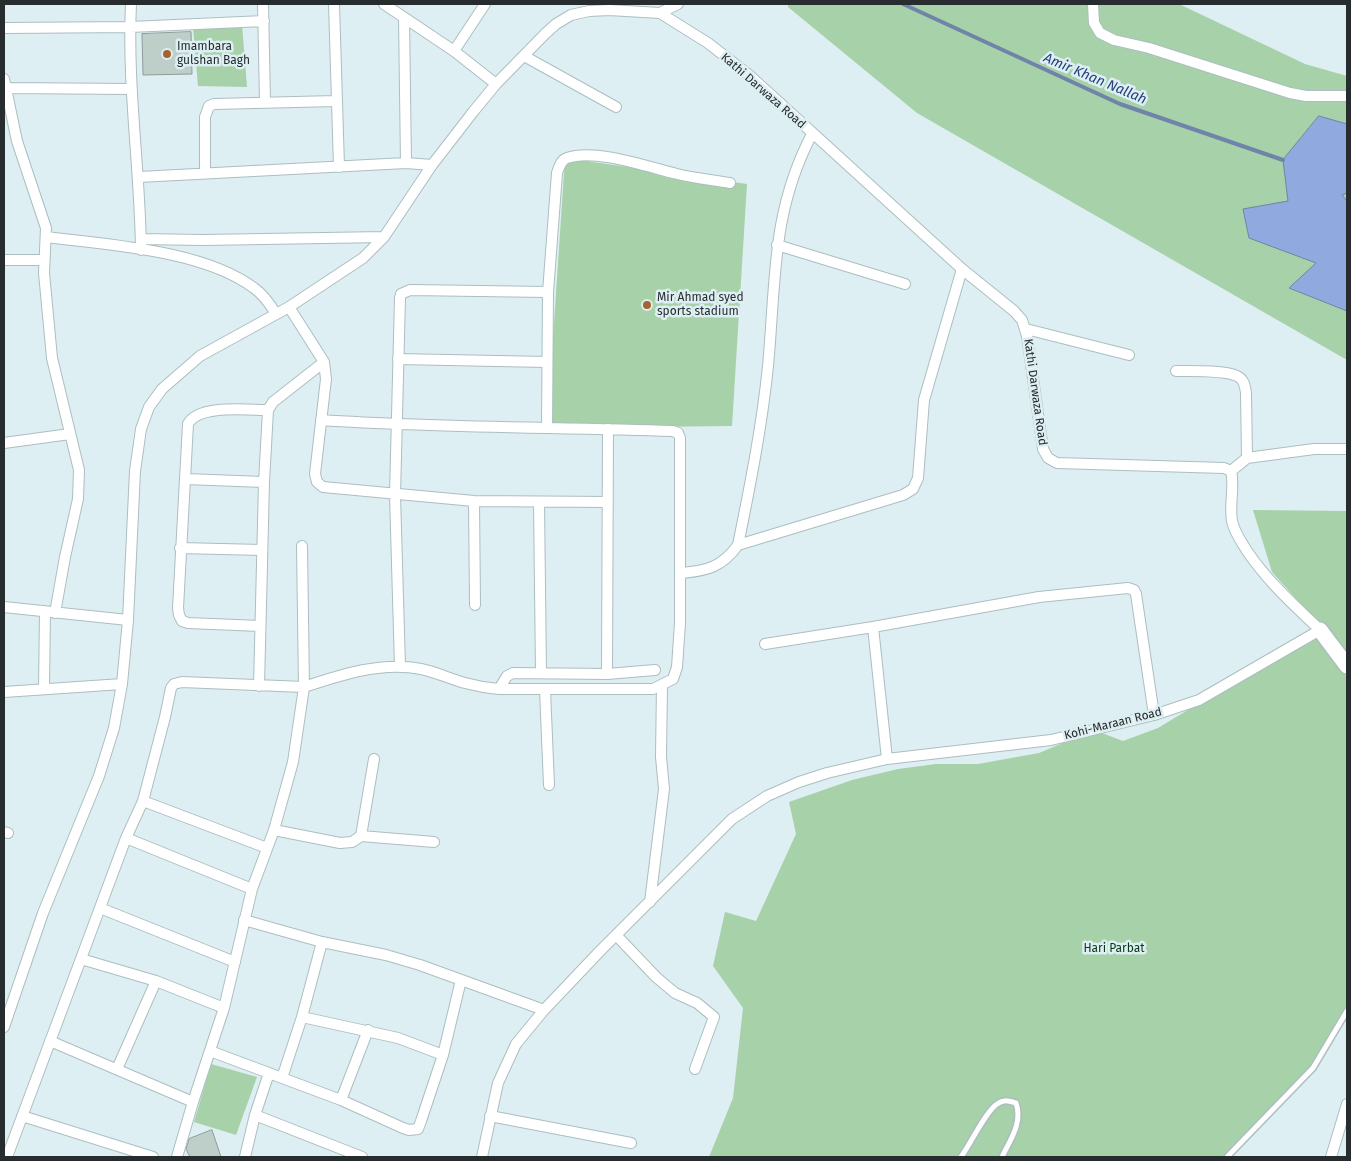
<!DOCTYPE html>
<style>
body{margin:0}
#map{position:relative;width:1351px;height:1161px;overflow:hidden;background:#ddeff2;font-family:"Fira Sans",sans-serif}
canvas{display:block}
.frame{position:absolute;inset:0;border:5px solid #272d2e;pointer-events:none}
</style>
<div id="map">
<canvas width="1351" height="1161"></canvas>
<div class="frame"></div>
</div>
<script>
const ctx = document.querySelector('canvas').getContext('2d');
ctx.lineJoin = 'round';
function paint(path, color) { ctx.fillStyle = color; ctx.fill(path, 'evenodd'); }
function stroke(path, color, width, dash) { ctx.strokeStyle = color; ctx.lineWidth = width; ctx.lineCap = dash ? 'butt' : 'round'; ctx.setLineDash(dash || []); ctx.stroke(path); }
function drawText(font, color, halo, rows, align = 'center') {
  ctx.font = font + ' "Fira Sans",sans-serif'; ctx.lineWidth = 5; ctx.setLineDash([]); ctx.textBaseline = 'middle'; ctx.strokeStyle = halo; ctx.fillStyle = color; for (const [text, x, y, turn = 0] of rows) {
    ctx.save(); ctx.translate(x, y); ctx.rotate((+turn || 0) * Math.PI / 180); ctx.textAlign = isNaN(turn) ? turn : align; if (halo) ctx.strokeText(text, 0, 0); ctx.fillText(text, 0, 0); ctx.restore();
  }
}
paint(new Path2D(`
 M 788,4 L 1179,4 L 1305,64 L 1347,76 L 1347,360 L 917,113 L 788,7 Z
 M 242,25 L 247,87 L 198,86 L 193,27 Z
 M 565,158 L 747,184 L 732,426 L 547,428 Z
 M 1253,510 L 1347,511 L 1347,656 L 1272,572 Z
 M 1320,630 L 1347,678 L 1347,1010 L 1313,1068 L 1230,1157 L 709,1157 L 733,1098 L 743,1008 L 713,966 L 725,912 L 756,921 L 796,834 L 789,802 L 852,780 L 898,769 L 936,764 L 978,764 L 1039,753 L 1094,730 L 1123,741 L 1158,728 Z
 M 211,1064 L 257,1077 L 236,1135 L 194,1122 Z`), '#a6d1a9');
const water = new Path2D(`
 M 1319,116 L 1347,124 L 1347,193 L 1342,195 L 1347,201 L 1347,311 L 1289,288 L 1316,263 L 1249,238 L 1243,209 L 1288,201 L 1283,160 Z`);
paint(water, '#90a9de');
stroke(water, '#7084a9', 1);
stroke(new Path2D(`
 M 903,4 L 1120,104 L 1283,160`), '#7084a9', 4);
const building = new Path2D(`
 M 191,32 L 192,74 L 143,75 L 142,34 Z
 M 212,1130 L 221,1157 L 190,1157 L 186,1149 L 189,1139 Z`);
paint(building, '#becfca');
stroke(building, '#8c9c97', 1);
const lane = new Path2D(`
 M 961,1157 C 970,1145 986,1111 997,1104 C 1004,1099 1009,1101 1016,1103 C 1023,1123 1010,1140 1002,1157
 M 1227,1157 L 1313,1068 L 1347,1011`);
const street = new Path2D(`
 M 131,4 C 127,86 140,168 141,250
 M 263,4 L 265,102
 M 334,4 L 339,167
 M 384,4 L 454,51 L 496,84
 M 1093,4 L 1094,23 L 1100,33 L 1114,40 L 1149,48 L 1290,93 L 1306,96 L 1347,96
 M 404,18 L 406,163
 M 4,28 L 130,27 L 264,21
 M 454,51 L 485,4
 M 524,56 L 616,107
 M 4,79 L 17,141 L 46,228 L 44,273 L 52,358 L 79,470 L 78,499 L 65,557 L 55,613
 M 5,88 L 132,89
 M 205,173 L 205,117 L 209,106 L 214,104 L 336,101
 M 139,177 L 406,163 L 432,165
 M 47,237 C 109,245 203,250 254,288 C 264,295 270,304 276,314
 M 141,239 L 203,240 L 384,237
 M 777,245 L 905,284
 M 4,260 L 44,260
 M 289,307 L 324,362 L 326,379 L 315,474 L 317,482 L 323,487 L 474,501 L 608,502
 M 1026,329 L 1129,355
 M 398,359 L 547,362
 M 1176,371 C 1191,371 1225,370 1237,376 C 1244,379 1245,386 1246,393 L 1247,458
 M 547,428 L 548,292 L 557,173 C 559,167 561,160 567,158 C 595,148 648,167 677,174 C 694,178 712,180 730,183
 M 4,443 L 70,434
 M 1231,471 L 1247,458 L 1314,449 L 1347,449
 M 185,479 L 264,482
 M 474,501 L 475,605
 M 539,502 L 541,673
 M 738,545 L 903,495 L 913,489 L 918,478 L 924,400 L 962,269
 M 180,548 L 262,550
 M 681,573 C 707,571 722,567 738,545 C 750,486 762,426 768,366 C 776,281 771,212 812,134
 M 4,607 L 128,620
 M 260,626 L 188,623 L 182,621 L 179,615 L 178,608 L 188,424 C 198,404 248,410 268,410
 M 873,627 L 887,759
 M 765,644 L 873,627 L 1039,597 L 1128,588 L 1134,590 L 1136,594 L 1154,715
 M 400,666 L 395,495 L 400,298 L 401,294 L 410,290 L 548,292
 M 607,674 L 608,429
 M 259,686 L 264,482 L 268,410 L 273,402 L 324,362
 M 44,688 L 45,611
 M 499,689 L 507,676 L 513,673 L 607,674 L 655,670
 M 545,690 L 549,785
 M 4,692 L 122,684
 M 143,801 L 267,848
 M 274,830 L 340,843 L 352,842 L 361,836 L 374,759
 M 4,832 L 8,833
 M 361,836 L 434,842
 M 126,838 L 252,889
 M 650,902 L 664,789 L 661,757 L 662,685
 M 100,908 L 235,962
 M 244,920 L 322,942 L 386,955 L 420,965 L 544,1010
 M 616,935 L 656,977 L 675,993 L 697,1003 L 714,1017 L 695,1069
 M 81,959 L 156,981 L 224,1008
 M 302,1017 L 398,1038 L 443,1055
 M 4,1027 L 43,913 L 99,776 L 114,728 L 122,684 L 128,620 L 135,471 L 141,429 L 149,407 L 162,389 L 200,356 L 289,307 L 363,258 L 384,237 L 432,165 L 473,112 L 496,84 L 545,34 L 556,24 L 571,15 L 589,11 L 609,10 L 660,13 L 678,4
 M 50,1041 L 193,1102
 M 210,1051 L 341,1100 L 403,1128 L 409,1130 L 418,1129 L 421,1121 L 443,1055 L 461,980
 M 117,1069 L 156,981
 M 282,1078 L 302,1017 L 322,942
 M 341,1100 L 368,1030
 M 255,1115 L 362,1157
 M 22,1116 L 153,1157
 M 490,1116 L 631,1143
 M 7,1157 L 126,838 L 143,801 L 165,717 L 171,688 L 174,684 L 182,682 L 304,687 C 340,675 382,661 421,669 C 436,672 450,679 465,683 C 476,686 487,688 499,689 L 653,689 L 673,679 L 677,667 L 680,623 L 680,438 L 678,433 L 673,431 C 556,427 438,428 321,420
 M 177,1157 L 193,1102 L 224,1008 L 252,889 L 274,830 L 293,762 L 304,687 L 302,546
 M 245,1157 L 255,1115 L 269,1073
 M 482,1157 L 498,1083 L 516,1044 L 544,1010 L 600,951 L 732,819 L 767,796 L 799,782 L 827,773 L 887,759 L 1051,740 L 1154,715 L 1199,700 L 1320,630 C 1294,605 1268,582 1247,551 C 1241,541 1234,532 1232,521 C 1229,504 1235,487 1231,471 L 1224,468 L 1057,463 L 1048,458 L 1043,449 L 1027,336 L 1022,320 L 1014,311 L 962,269 L 749,75 L 708,43 L 660,13
 M 1331,1157 L 1347,1104`);
const secondary = new Path2D(`
 M 1320,630 L 1347,666`);
stroke(lane, '#acbec0', 8);
stroke(street, '#acbec0', 12);
stroke(secondary, '#acbec0', 18);
stroke(lane, '#fff', 5);
stroke(street, '#fff', 10);
stroke(secondary, '#fff', 15);
for (const [x, y, r, color] of [
 [167,54,5,"#a5642f"],
 [647,305,5,"#a5642f"]
]) { const dot = new Path2D(); dot.arc(x, y, r, 0, 2 * Math.PI); ctx.fillStyle = color; ctx.fill(dot); stroke(dot, '#ddeff2', 2); }
drawText('12px', '#272d2e', '#ddeff2', [
 ["Imambara",177,47],
 ["gulshan Bagh",177,61],
 ["Mir Ahmad syed",657,298],
 ["sports stadium",657,312]
], 'left');
drawText('12px', '#272d2e', '#ddeff2', [
 ["Kathi Darwaza Road",763,91,41],
 ["Kathi Darwaza Road",1035,392,82],
 ["Kohi-Maraan Road",1113,724,-14]
]);
drawText('12px', '#033a10', '#ddeff2', [
 ["Hari Parbat",1114,949]
]);
drawText('italic 14px', '#243e7d', '#ddeff2', [
 ["Amir Khan Nallah",1095,79,23]
]);
</script>
